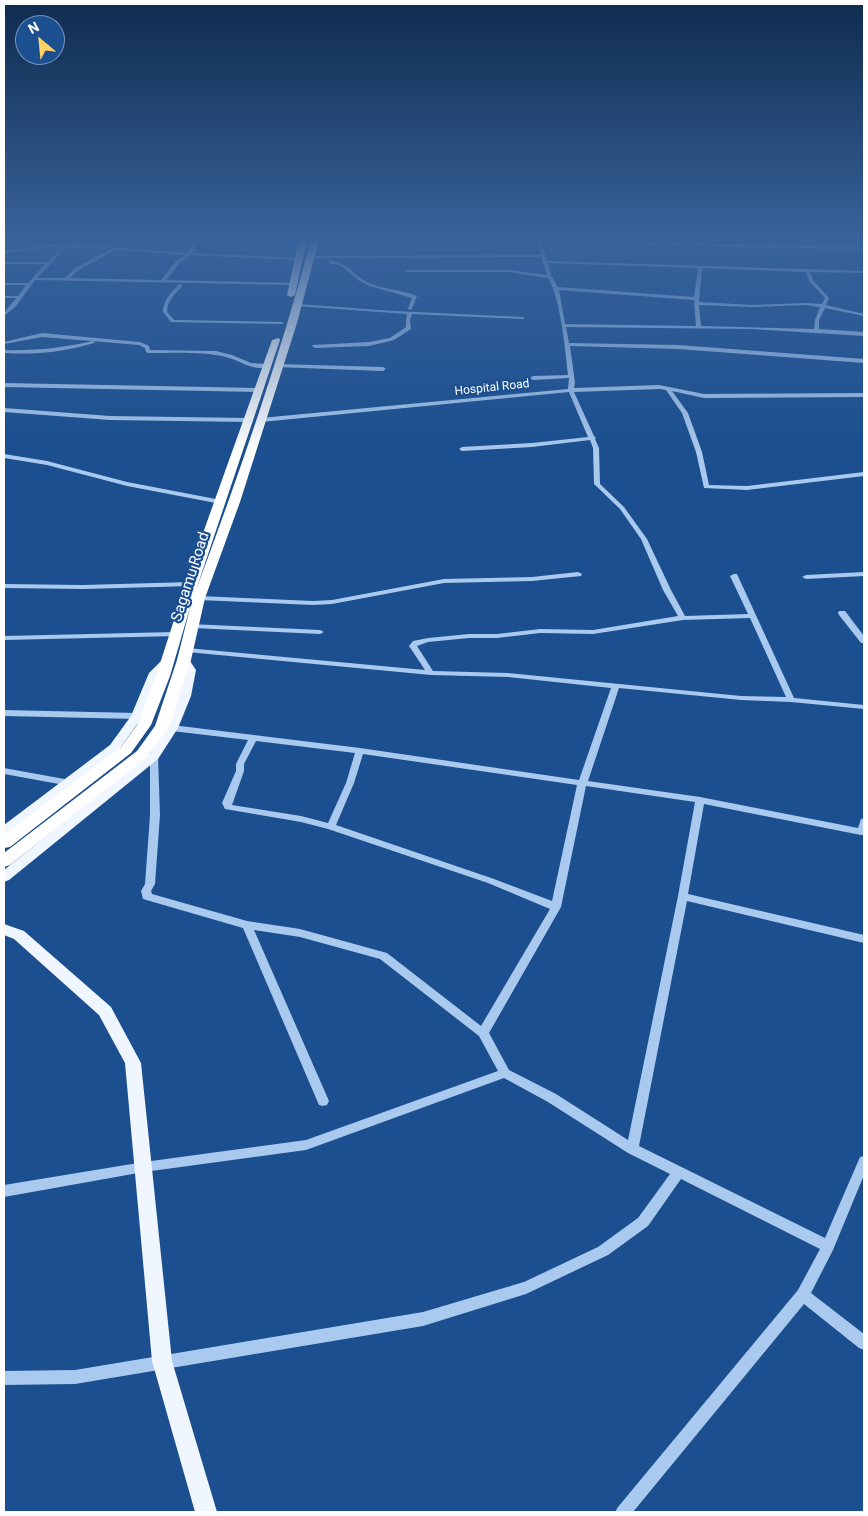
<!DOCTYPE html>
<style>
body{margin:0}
#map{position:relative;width:868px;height:1516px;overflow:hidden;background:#1b4f8f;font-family:Roboto,sans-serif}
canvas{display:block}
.frame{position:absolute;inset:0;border:5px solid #fff;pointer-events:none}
.north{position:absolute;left:15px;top:15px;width:50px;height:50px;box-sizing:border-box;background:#1b4f8f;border:1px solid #7695bc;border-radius:50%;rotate:332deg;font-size:14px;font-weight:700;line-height:20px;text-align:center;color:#fff}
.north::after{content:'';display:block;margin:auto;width:18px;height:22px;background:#ffd166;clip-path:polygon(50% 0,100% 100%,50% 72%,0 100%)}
</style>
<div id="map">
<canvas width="868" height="1516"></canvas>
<div class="frame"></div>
<div class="north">N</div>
</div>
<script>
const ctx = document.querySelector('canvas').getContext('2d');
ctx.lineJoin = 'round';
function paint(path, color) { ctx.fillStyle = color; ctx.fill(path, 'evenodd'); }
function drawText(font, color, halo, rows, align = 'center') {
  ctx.font = font + ' Roboto,sans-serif'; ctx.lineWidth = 4.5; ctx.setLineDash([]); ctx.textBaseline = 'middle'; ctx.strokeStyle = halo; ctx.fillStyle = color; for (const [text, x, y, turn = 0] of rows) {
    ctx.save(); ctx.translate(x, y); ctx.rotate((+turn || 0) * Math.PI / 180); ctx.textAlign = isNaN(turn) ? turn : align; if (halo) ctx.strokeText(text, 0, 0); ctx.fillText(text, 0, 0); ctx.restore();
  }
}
paint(new Path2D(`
 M 195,240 L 199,240 L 192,253 L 299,258 L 301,259 L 299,260 L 190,255 L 181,262 L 166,280 L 294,283 L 296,284 L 294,285 L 35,280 L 16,306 L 4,316 L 4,313 L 16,298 L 4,298 L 4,296 L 18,296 L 26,285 L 4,285 L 4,283 L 28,283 L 45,264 L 4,264 L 4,262 L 48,262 L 62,247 L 48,247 L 4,253 L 4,251 L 48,245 L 64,245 L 67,243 L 69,245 L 86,245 L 188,253 ZM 66,247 L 111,249 L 75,268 L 65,278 L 37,278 ZM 116,250 L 185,255 L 177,260 L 161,280 L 70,278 L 79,270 Z
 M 536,240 L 864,247 L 864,249 L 769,248 L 541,241 L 547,261 L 864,271 L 864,273 L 810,272 L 813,280 L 829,298 L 826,305 L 864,314 L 864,316 L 825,308 L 819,320 L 819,329 L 864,332 L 864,336 L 751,329 L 566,327 L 569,343 L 678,345 L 864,359 L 864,363 L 678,349 L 570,346 L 575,383 L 574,388 L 659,385 L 704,394 L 864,393 L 864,397 L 704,398 L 672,391 L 688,413 L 702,452 L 709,485 L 747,486 L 864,472 L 864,476 L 747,490 L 704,488 L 696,452 L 682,413 L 666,390 L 659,389 L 574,392 L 594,436 L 596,438 L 595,439 L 599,448 L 600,484 L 624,507 L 647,539 L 671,590 L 685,616 L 748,614 L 730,576 L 734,574 L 737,574 L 794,698 L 864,705 L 864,709 L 791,702 L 741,700 L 619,688 L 588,781 L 700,797 L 858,828 L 861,819 L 864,818 L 864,835 L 861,835 L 704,804 L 688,894 L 864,935 L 864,943 L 687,901 L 639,1146 L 825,1238 L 860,1157 L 864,1156 L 864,1175 L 833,1250 L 811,1293 L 864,1334 L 864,1350 L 859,1348 L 804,1304 L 633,1512 L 615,1512 L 618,1507 L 798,1290 L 820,1249 L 681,1179 L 648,1226 L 608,1255 L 526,1294 L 423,1326 L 75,1384 L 4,1385 L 4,1371 L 75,1370 L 423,1312 L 524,1282 L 598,1247 L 638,1218 L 670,1174 L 628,1153 L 548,1102 L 504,1078 L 306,1150 L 144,1172 L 4,1197 L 4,1185 L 144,1162 L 306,1140 L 498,1071 L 479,1036 L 380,959 L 300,937 L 254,930 L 329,1101 L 327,1105 L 323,1106 L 319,1105 L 243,928 L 143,899 L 141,891 L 145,884 L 150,815 L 150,756 L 154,753 L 158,756 L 160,815 L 155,884 L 151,891 L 152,894 L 247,921 L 300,929 L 387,953 L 481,1026 L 550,909 L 488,883 L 328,829 L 301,822 L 225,809 L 222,803 L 236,771 L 236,764 L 248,740 L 172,731 L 168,728 L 172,725 L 360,748 L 579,780 L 611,688 L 508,677 L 431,675 L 187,652 L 183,650 L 187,648 L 425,670 L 409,646 L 413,641 L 428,638 L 469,634 L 497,634 L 540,629 L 593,630 L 678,616 L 663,590 L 641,539 L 620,509 L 594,484 L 593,448 L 590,440 L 532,447 L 462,451 L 459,449 L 462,447 L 532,443 L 588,437 L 569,392 L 261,422 L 258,420 L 261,418 L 568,389 L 569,378 L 533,380 L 530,378 L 533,376 L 568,375 C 565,347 561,301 548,278 L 509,272 L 407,272 L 405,271 L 407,270 L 509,270 L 547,275 L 541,257 L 311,258 L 309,257 L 311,256 L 541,255 ZM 548,263 L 698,268 L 694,297 L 558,287 L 552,277 ZM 702,268 L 806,272 L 809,281 L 825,298 L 822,304 L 806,303 L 753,305 L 699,302 ZM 559,290 L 694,300 L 696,326 L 565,324 ZM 699,305 L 753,307 L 806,305 L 820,307 L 815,320 L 814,329 L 701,326 ZM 750,618 L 786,697 L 741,696 L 508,673 L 433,671 L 417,646 L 428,642 L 469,638 L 497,638 L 540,633 L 593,634 L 683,620 ZM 256,741 L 355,753 L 346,783 L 328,823 L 301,816 L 232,805 L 244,771 L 244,764 ZM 363,754 L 577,785 L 552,901 L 494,879 L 336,825 L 354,783 ZM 586,786 L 695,802 L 678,896 L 628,1140 L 556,1094 L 509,1070 L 489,1033 L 561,907 Z
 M 330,261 C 349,263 352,274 367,282 C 382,290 401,289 417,296 L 412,309 L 410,310 L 408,309 L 412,298 L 370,286 L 358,280 L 342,266 L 328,263 Z
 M 179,284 L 183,285 C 176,293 167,300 167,312 L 174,320 L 282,322 L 284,323 L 282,324 L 171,322 L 163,312 C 163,300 172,292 179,284 Z
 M 298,304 L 393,311 L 523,317 L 525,318 L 523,319 L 412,314 L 410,320 L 411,329 L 394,340 L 369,346 L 315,348 L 312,346 L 313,345 L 369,342 L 390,338 L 406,327 L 406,320 L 407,314 L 296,306 L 296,304 Z
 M 42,333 L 140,342 L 149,346 L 150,350 L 216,351 L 232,355 L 251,363 L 267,364 L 270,366 C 255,373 240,360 226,357 C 202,351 172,353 148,353 L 146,352 L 145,348 L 139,345 L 92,341 L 95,342 L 94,343 C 64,352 34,355 4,353 L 4,350 C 34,351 63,348 92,341 L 42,337 L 4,344 L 4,342 Z
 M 278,364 L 383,367 L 386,369 L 383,371 L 276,367 L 276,365 Z
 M 4,383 L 258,388 L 261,390 L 258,392 L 4,387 Z
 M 4,408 L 110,416 L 248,418 L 251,420 L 248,422 L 110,420 L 4,412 Z
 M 4,454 L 47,461 L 127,482 L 221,500 L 224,502 L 221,504 L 127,486 L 47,465 L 4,458 Z
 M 578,572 L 582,574 L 581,576 L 532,581 L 444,583 L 332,604 L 313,605 L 199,600 L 195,598 L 199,596 L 313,601 L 332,600 L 444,579 L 532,577 Z
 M 864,572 L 864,576 L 806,579 L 802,577 L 806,575 Z
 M 191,582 L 195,584 L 194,586 L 83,589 L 4,588 L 4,584 L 83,585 Z
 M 839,611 L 845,611 L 864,636 L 864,643 L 861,643 L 839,615 L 838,613 Z
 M 190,624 L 320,630 L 324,632 L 320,634 L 193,628 L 190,628 L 189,626 Z
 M 175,632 L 178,632 L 179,634 L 178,636 L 4,640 L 4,636 Z
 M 4,710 L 137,713 L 141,716 L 137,719 L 4,716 Z
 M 4,768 L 70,780 L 74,783 L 70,786 L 4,774 Z`), '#a9c9ee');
paint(new Path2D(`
 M 184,657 L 188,658 L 196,670 L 191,696 L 178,728 L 158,759 L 9,880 L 4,882 L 4,870 L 150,753 C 167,726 178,701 184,670 L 178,660 Z
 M 167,658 L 173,661 L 160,674 L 143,716 L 118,751 L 9,834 L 4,835 L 4,825 L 110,745 L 131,716 L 149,673 L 163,659 Z
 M 4,924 L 24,931 L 111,1007 L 141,1063 L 172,1361 L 217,1512 L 195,1512 L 152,1361 L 125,1063 L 99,1015 L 14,939 L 4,935 Z`), '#f0f6ff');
paint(new Path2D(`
 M 299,240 L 307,240 L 295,295 L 291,297 L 287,295 Z
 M 311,240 L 319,240 L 297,323 L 240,502 L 205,598 L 191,660 L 169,727 L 147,757 L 10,865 L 4,867 L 4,853 L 137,751 L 155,726 L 177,660 L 191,604 L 170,676 L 151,725 L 131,753 L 10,847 L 4,848 L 4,835 L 121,747 L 137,725 L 156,676 L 193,561 L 272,340 L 279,338 L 280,340 L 196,590 C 239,475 279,359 311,240 Z`), '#fff');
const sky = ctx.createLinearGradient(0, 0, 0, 452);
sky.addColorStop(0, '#0f2b4f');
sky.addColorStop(0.53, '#39639b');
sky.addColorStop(1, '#39639b00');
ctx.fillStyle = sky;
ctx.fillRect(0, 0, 868, 452);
drawText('12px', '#fff', '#1b4f8f', [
 ["Hospital Road",492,388,-6]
]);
drawText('15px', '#fff', '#1b4f8f', [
 ["Sagamu Road",191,577,-72]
]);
</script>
